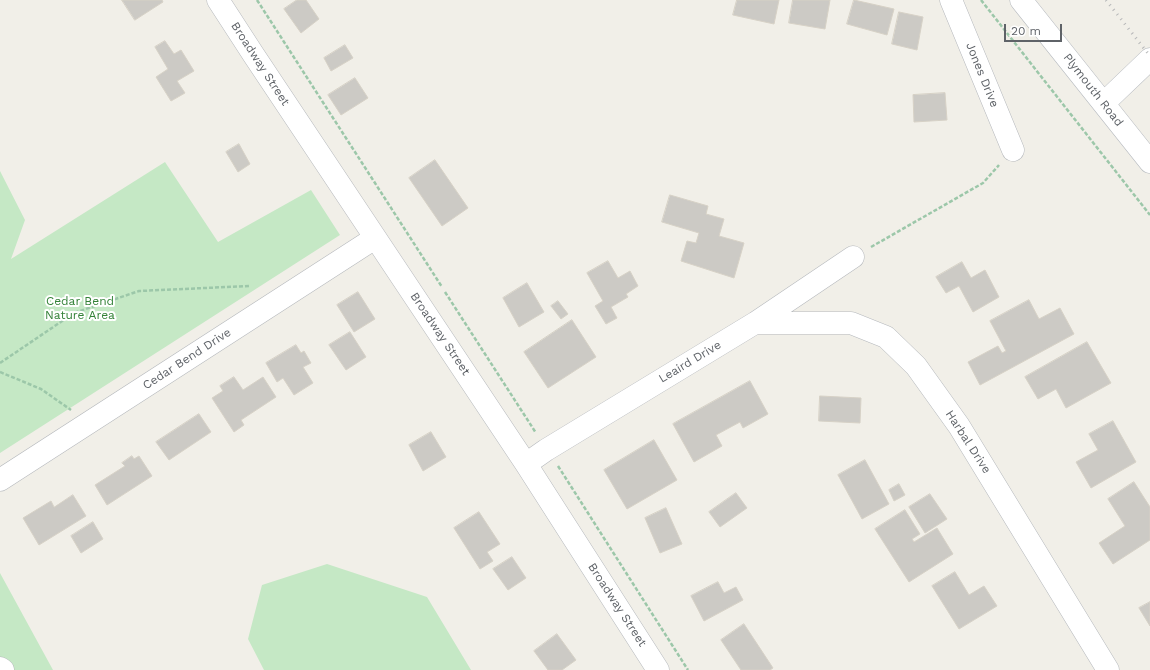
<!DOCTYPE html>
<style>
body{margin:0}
#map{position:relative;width:1150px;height:670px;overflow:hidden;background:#f1efe8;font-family:"Work Sans",sans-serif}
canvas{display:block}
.scale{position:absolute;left:1004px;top:24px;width:58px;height:18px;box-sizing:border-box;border:2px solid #5f6368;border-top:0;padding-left:5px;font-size:12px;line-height:14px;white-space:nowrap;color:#5f6368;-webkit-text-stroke:3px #fff;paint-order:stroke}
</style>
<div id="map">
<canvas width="1150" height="670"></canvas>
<div class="scale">20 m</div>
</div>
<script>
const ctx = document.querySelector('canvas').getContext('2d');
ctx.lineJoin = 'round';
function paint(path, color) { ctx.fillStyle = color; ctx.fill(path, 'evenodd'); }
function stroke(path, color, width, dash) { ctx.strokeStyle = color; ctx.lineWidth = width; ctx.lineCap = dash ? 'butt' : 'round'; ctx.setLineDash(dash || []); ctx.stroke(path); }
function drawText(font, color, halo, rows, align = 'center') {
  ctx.font = font + ' "Work Sans",sans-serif'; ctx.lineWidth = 4; ctx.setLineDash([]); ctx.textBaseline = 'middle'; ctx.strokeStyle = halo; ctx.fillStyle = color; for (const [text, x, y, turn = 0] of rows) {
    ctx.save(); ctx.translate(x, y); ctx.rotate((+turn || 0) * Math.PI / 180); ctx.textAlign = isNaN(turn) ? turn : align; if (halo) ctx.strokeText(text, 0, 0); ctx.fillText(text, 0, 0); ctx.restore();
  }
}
paint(new Path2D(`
 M 165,162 L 218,242 L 311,190 L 340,235 L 0,453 L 0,171 L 25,220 L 11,259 Z
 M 327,564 L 427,597 L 471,670 L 264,670 L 248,639 L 262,585 Z
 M 0,573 L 53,670 L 0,670 Z`), '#c5e8c5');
const building = new Path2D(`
 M 122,0 L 162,0 L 163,2 L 135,20 Z
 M 297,0 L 306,0 L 319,19 L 301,33 L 284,9 Z
 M 737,0 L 779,0 L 774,24 L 733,15 Z
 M 793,0 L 830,0 L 825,29 L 789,23 Z
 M 854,0 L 894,9 L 887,35 L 847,24 Z
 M 899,12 L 923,17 L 917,50 L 892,44 Z
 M 165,41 L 174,54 L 181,50 L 194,71 L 177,81 L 185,93 L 171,101 L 156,77 L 168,69 L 155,47 Z
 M 345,45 L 353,58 L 331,71 L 324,58 Z
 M 355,78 L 368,98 L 341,115 L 328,95 Z
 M 945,93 L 947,120 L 914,122 L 913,95 Z
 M 239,144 L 250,164 L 238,172 L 226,152 Z
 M 435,160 L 468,208 L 442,226 L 409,178 Z
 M 670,195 L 708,206 L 706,214 L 724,219 L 719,236 L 744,243 L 734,278 L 681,261 L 687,241 L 696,243 L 699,233 L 662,222 Z
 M 608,261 L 618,278 L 630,271 L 638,286 L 626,294 L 628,297 L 611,307 L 617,318 L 606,324 L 595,306 L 603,301 L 587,273 Z
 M 962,262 L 971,278 L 985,270 L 999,297 L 973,312 L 959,286 L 946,293 L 936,277 Z
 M 527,283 L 544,312 L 519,327 L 503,298 Z
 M 358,292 L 375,319 L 354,332 L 337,305 Z
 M 1029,300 L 1039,319 L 1060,308 L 1074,334 L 980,385 L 968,362 L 998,346 L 1002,353 L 1006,351 L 990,321 Z
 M 558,301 L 568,314 L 561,319 L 551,306 Z
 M 572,320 L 596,357 L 548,388 L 524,352 Z
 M 350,332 L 366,357 L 346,370 L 329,345 Z
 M 1087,342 L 1111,383 L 1066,408 L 1056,389 L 1038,399 L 1025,377 Z
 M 296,345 L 301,353 L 304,351 L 311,363 L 303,367 L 313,383 L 294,395 L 283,378 L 277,382 L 266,363 Z
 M 234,377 L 243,390 L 263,377 L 276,397 L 241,420 L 244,425 L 234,432 L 212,398 L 223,391 L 220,386 Z
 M 750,381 L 768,414 L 743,428 L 740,422 L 716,435 L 722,446 L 694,462 L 673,424 Z
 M 820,396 L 861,398 L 860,423 L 819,421 Z
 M 199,414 L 211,432 L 169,460 L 156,442 Z
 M 1113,421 L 1136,462 L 1091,488 L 1076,462 L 1098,450 L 1089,434 Z
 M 431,432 L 446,457 L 423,471 L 409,445 Z
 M 654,440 L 677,480 L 627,509 L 604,470 Z
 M 132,456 L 134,459 L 139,456 L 152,476 L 107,505 L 95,485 L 125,466 L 122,463 Z
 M 865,460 L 889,504 L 862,519 L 838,475 Z
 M 1134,482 L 1150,507 L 1150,540 L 1113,564 L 1099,543 L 1125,526 L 1108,499 Z
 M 899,484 L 905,495 L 894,501 L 889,490 Z
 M 736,493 L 747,508 L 720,527 L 709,512 Z
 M 930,494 L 947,519 L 925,533 L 909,507 Z
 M 73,495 L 86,516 L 39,545 L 23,518 L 51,501 L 54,507 Z
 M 666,508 L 682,544 L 660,553 L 645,518 Z
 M 905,510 L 920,534 L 912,539 L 914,542 L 937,528 L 953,554 L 909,582 L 875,529 Z
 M 479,512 L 500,544 L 487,552 L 493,561 L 480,569 L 454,528 Z
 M 93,522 L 103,539 L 81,553 L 71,536 Z
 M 512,557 L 526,578 L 508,590 L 493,569 Z
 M 955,572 L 969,595 L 984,586 L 997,606 L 959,629 L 932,586 Z
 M 718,582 L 724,593 L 736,587 L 743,600 L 704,621 L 691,596 Z
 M 1150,602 L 1150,626 L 1139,608 Z
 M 744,624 L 773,668 L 770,670 L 741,670 L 721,640 Z
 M 557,634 L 576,660 L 562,670 L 548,670 L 534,651 Z`);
paint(building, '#cccac5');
stroke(building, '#d6d1c6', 1);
const street = new Path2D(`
 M 218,0 L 253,54 L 526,464 L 658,670
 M 951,0 L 1013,150
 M 755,323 L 851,323 L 886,337 L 916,366 L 959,426 L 1108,670
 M 526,464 L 546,450 L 755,323 L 853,257
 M 0,480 L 375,238
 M 0,668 L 3,670`);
const secondary = new Path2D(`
 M 1021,0 L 1150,162
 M 1104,103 L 1150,59`);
stroke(street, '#b5b8bc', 23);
stroke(secondary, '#b6babf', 23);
stroke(new Path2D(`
 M 257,0 L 442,287
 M 981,0 L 1150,215
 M 871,247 L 983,183 L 999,165
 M 445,292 L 536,433
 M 0,363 L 74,313 L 139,291 L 249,286
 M 0,372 L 41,389 L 71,410
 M 558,466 L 688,670`), '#9cc7a9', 2.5, [4, 2]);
stroke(street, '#fff', 22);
stroke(secondary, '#fff', 22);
stroke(new Path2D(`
 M 1106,0 L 1150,56`), '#b6b7b8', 3, [1, 5]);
drawText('12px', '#5f6368', '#fff', [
 ["Broadway Street",260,64,57],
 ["Jones Drive",982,75,68],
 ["Plymouth Road",1093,90,52],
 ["Broadway Street",440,334,56],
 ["Cedar Bend Drive",187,359,-33],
 ["Leaird Drive",690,362,-31],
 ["Harbal Drive",968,442,57],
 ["Broadway Street",617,605,57]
]);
drawText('12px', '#348238', '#fff', [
 ["Cedar Bend",80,301],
 ["Nature Area",80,315]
]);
</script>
